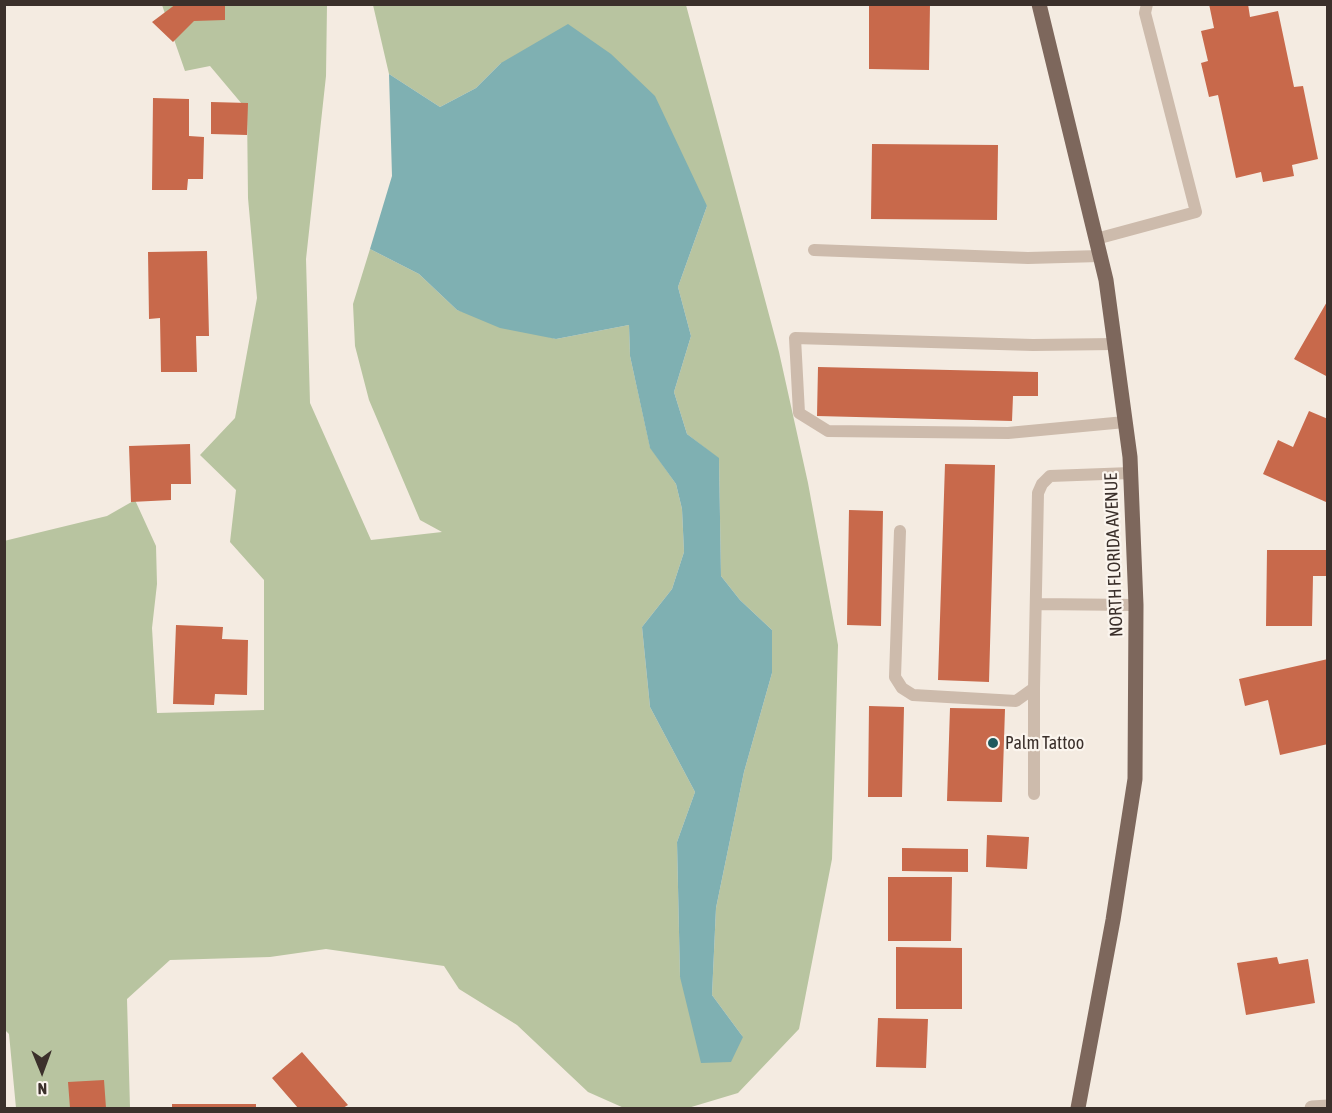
<!DOCTYPE html>
<style>
body{margin:0}
#map{position:relative;width:1332px;height:1113px;overflow:hidden;background:#f4ebe1;font-family:"Asap Condensed",sans-serif}
canvas{display:block}
.frame{position:absolute;inset:0;border:6px solid #3b302b;pointer-events:none}
.north{position:absolute;left:12px;top:1041px;width:60px;height:60px;-webkit-text-stroke:4px #fbf5ee;paint-order:stroke;rotate:179deg;font-size:16px;font-weight:700;line-height:24px;text-align:center;color:#3b302b}
.north::after{content:'';display:block;margin:auto;width:21px;height:27px;background:#3b302b;clip-path:polygon(50% 0,100% 100%,50% 72%,0 100%)}
</style>
<div id="map">
<canvas width="1332" height="1113"></canvas>
<div class="frame"></div>
<div class="north">N</div>
</div>
<script>
const ctx = document.querySelector('canvas').getContext('2d');
ctx.lineJoin = 'round';
function paint(path, color) { ctx.fillStyle = color; ctx.fill(path, 'evenodd'); }
function stroke(path, color, width, dash) { ctx.strokeStyle = color; ctx.lineWidth = width; ctx.lineCap = dash ? 'butt' : 'round'; ctx.setLineDash(dash || []); ctx.stroke(path); }
function drawText(font, color, halo, rows, align = 'center') {
  ctx.font = font + ' "Asap Condensed",sans-serif'; ctx.lineWidth = 4.5; ctx.setLineDash([]); ctx.textBaseline = 'middle'; ctx.strokeStyle = halo; ctx.fillStyle = color; for (const [text, x, y, turn = 0] of rows) {
    ctx.save(); ctx.translate(x, y); ctx.rotate((+turn || 0) * Math.PI / 180); ctx.textAlign = isNaN(turn) ? turn : align; if (halo) ctx.strokeText(text, 0, 0); ctx.fillText(text, 0, 0); ctx.restore();
  }
}
paint(new Path2D(`
 M 162,5 L 327,5 L 326,76 L 306,259 L 310,403 L 371,540 L 442,532 L 420,520 L 369,400 L 355,346 L 353,304 L 370,249 L 419,274 L 457,310 L 556,339 L 629,325 L 630,356 L 650,447 L 676,484 L 682,509 L 684,552 L 672,589 L 642,627 L 650,707 L 695,792 L 677,842 L 680,977 L 743,1037 L 712,995 L 716,908 L 744,772 L 772,673 L 772,630 L 740,600 L 721,576 L 719,459 L 687,434 L 674,392 L 691,336 L 678,287 L 707,206 L 501,63 L 476,88 L 440,107 L 389,74 L 373,5 L 686,5 L 779,352 L 808,483 L 838,645 L 832,859 L 799,1029 L 738,1093 L 688,1108 L 624,1108 L 588,1092 L 517,1025 L 459,989 L 444,966 L 326,949 L 270,957 L 170,960 L 127,999 L 130,1108 L 16,1108 L 9,1034 L 4,1029 L 4,541 L 107,516 L 135,500 L 156,546 L 157,584 L 152,628 L 157,713 L 264,710 L 264,580 L 230,542 L 236,490 L 200,455 L 235,418 L 257,298 L 248,198 L 247,110 L 210,66 L 185,71 Z`), '#b8c4a0');
paint(new Path2D(`
 M 568,24 L 611,54 L 655,96 L 707,206 L 678,287 L 691,336 L 674,392 L 687,434 L 719,458 L 721,576 L 740,600 L 772,630 L 772,673 L 744,772 L 716,908 L 712,995 L 743,1037 L 731,1062 L 701,1063 L 680,977 L 677,842 L 695,792 L 650,707 L 642,627 L 672,589 L 684,552 L 682,509 L 676,484 L 650,448 L 630,356 L 629,325 L 556,339 L 500,328 L 457,310 L 419,274 L 370,249 L 392,176 L 389,74 L 440,107 L 476,88 L 501,63 Z`), '#7fb0b2');
paint(new Path2D(`
 M 176,4 L 225,4 L 225,20 L 194,21 L 173,42 L 152,22 Z
 M 869,4 L 930,4 L 929,70 L 869,69 Z
 M 1209,4 L 1248,4 L 1250,17 L 1278,11 L 1294,87 L 1303,86 L 1318,159 L 1292,165 L 1294,176 L 1263,182 L 1261,172 L 1236,178 L 1218,95 L 1209,97 L 1201,63 L 1208,61 L 1201,31 L 1214,28 Z
 M 153,98 L 189,99 L 189,136 L 204,137 L 203,179 L 188,179 L 187,190 L 152,190 Z
 M 211,102 L 248,103 L 247,135 L 211,134 Z
 M 872,144 L 998,145 L 997,220 L 871,219 Z
 M 207,251 L 209,336 L 196,336 L 197,372 L 161,372 L 160,318 L 149,319 L 148,252 Z
 M 1328,300 L 1328,377 L 1294,359 Z
 M 818,367 L 1038,372 L 1038,396 L 1013,396 L 1012,421 L 817,416 Z
 M 1309,411 L 1328,419 L 1326,502 L 1263,474 L 1278,440 L 1293,447 Z
 M 190,444 L 191,484 L 171,484 L 171,500 L 131,502 L 129,446 Z
 M 945,464 L 995,465 L 989,682 L 938,680 Z
 M 849,510 L 883,511 L 881,626 L 847,625 Z
 M 1267,550 L 1328,550 L 1328,576 L 1313,576 L 1312,626 L 1266,626 Z
 M 176,625 L 223,627 L 222,639 L 248,640 L 247,695 L 215,694 L 214,705 L 173,704 Z
 M 1328,659 L 1328,744 L 1280,755 L 1268,700 L 1245,706 L 1239,679 Z
 M 869,706 L 904,707 L 902,797 L 868,797 Z
 M 950,708 L 1005,709 L 1002,802 L 947,801 Z
 M 987,835 L 1029,837 L 1027,869 L 986,867 Z
 M 902,848 L 968,849 L 968,872 L 902,871 Z
 M 888,877 L 952,877 L 951,941 L 888,941 Z
 M 896,947 L 962,948 L 962,1009 L 896,1009 Z
 M 1277,957 L 1279,964 L 1308,959 L 1315,1003 L 1246,1015 L 1237,963 Z
 M 878,1018 L 928,1019 L 926,1068 L 876,1067 Z
 M 302,1052 L 348,1105 L 343,1108 L 298,1108 L 272,1078 Z
 M 104,1080 L 106,1108 L 70,1108 L 68,1082 Z
 M 172,1104 L 256,1104 L 256,1108 L 172,1108 Z`), '#c8694b');
stroke(new Path2D(`
 M 1096,239 L 1196,212 L 1152,40 L 1145,13 L 1147,4
 M 814,250 L 1028,258 L 1100,256
 M 1115,344 L 1033,345 L 795,338 L 799,413 L 828,431 L 1008,433 L 1125,422
 M 900,531 L 895,677 L 902,688 L 913,695 L 1016,701 L 1034,688 L 1038,493 L 1042,484 L 1050,476 L 1131,473
 M 1036,604 L 1136,605
 M 1034,794 L 1034,688`), '#cdbbac', 12);
stroke(new Path2D(`
 M 1312,1108 L 1328,1107`), '#cdbbac', 15);
stroke(new Path2D(`
 M 1039,4 L 1106,280 L 1130,457 L 1136,605 L 1135,779 L 1113,920 L 1078,1108`), '#7d675c', 15);
for (const [x, y, r, color] of [
 [993,743,6,"#1f5a5e"]
]) { const dot = new Path2D(); dot.arc(x, y, r, 0, 2 * Math.PI); ctx.fillStyle = color; ctx.fill(dot); stroke(dot, '#fbf5ee', 2); }
drawText('18px', '#3b302b', '#fbf5ee', [
 ["NORTH FLORIDA AVENUE",1114,555,-92]
]);
drawText('18px', '#3b302b', '#fbf5ee', [
 ["Palm Tattoo",1005,743]
], 'left');
</script>
